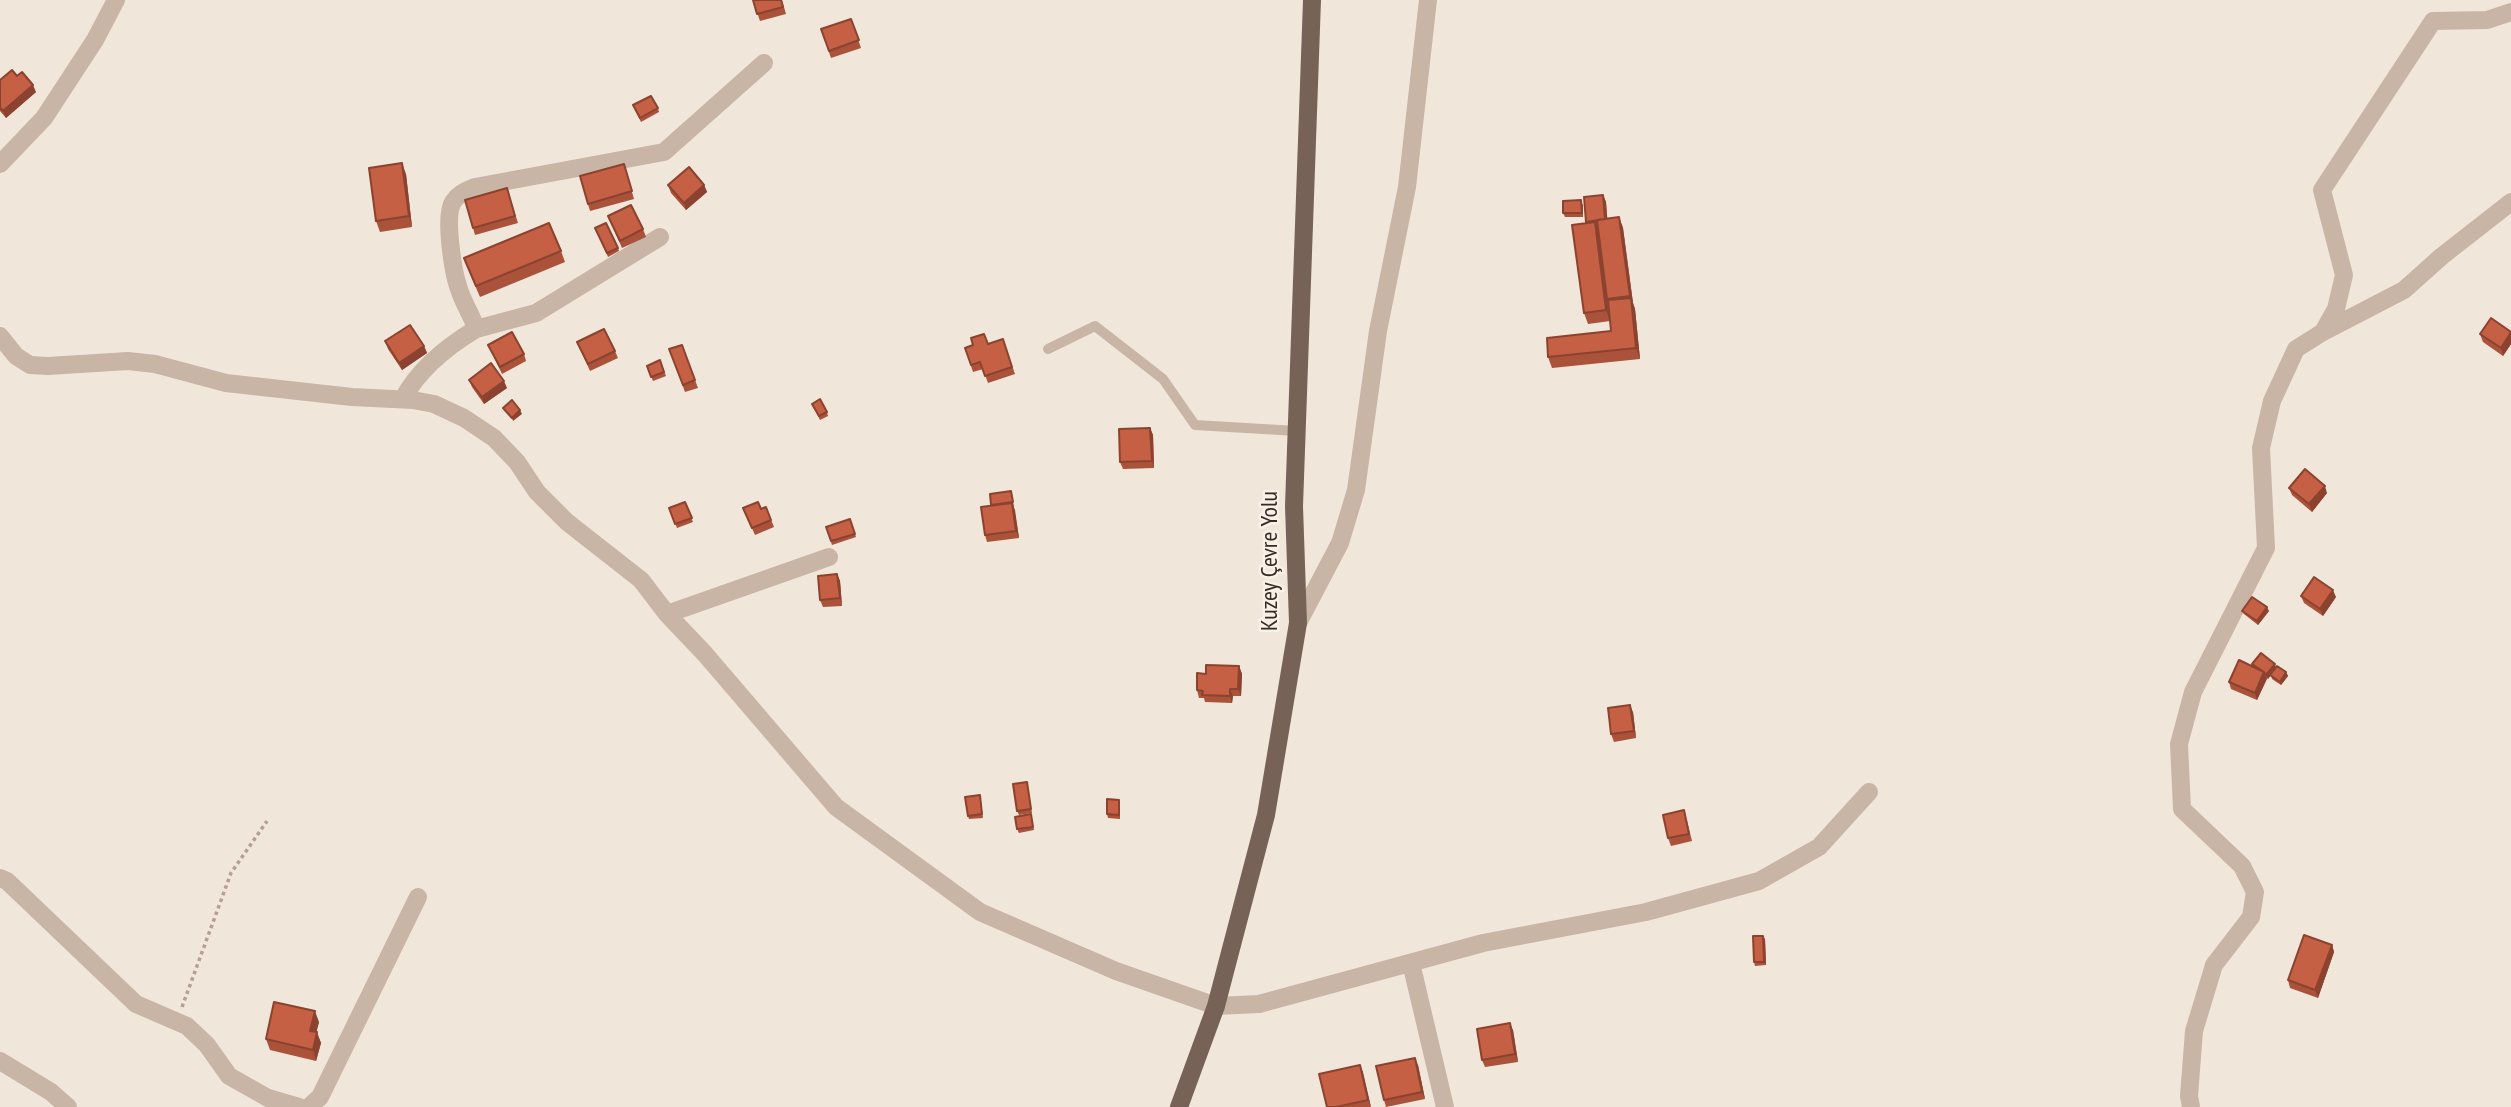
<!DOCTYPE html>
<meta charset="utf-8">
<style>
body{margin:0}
canvas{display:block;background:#f1e6da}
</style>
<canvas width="2511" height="1107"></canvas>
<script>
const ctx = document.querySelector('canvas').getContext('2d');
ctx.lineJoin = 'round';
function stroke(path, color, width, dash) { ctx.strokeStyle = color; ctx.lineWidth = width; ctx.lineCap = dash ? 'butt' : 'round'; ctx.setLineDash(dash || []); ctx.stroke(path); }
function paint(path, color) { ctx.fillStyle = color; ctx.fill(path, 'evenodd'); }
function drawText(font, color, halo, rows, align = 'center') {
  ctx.font = font + ' "PT Sans Narrow",sans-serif'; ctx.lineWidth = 5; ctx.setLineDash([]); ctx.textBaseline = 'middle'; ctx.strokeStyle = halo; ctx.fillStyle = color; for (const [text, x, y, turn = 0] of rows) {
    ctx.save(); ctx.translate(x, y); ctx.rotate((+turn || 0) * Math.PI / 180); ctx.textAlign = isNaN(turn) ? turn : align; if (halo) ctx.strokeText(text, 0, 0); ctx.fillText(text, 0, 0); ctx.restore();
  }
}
stroke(new Path2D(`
 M 182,1007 L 231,873 L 267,821`), '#b59f90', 3.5, [3.5, 3.5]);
stroke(new Path2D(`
 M 1048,349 L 1095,326 L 1163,379 L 1195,425 L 1297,431`), '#c9b5a6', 10);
stroke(new Path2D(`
 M 0,164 L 44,118 L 95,40 L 116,0
 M 476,329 L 536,313 L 660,237
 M 2323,332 L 2336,309 L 2344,275 L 2322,190 L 2433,21 L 2487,20 L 2511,12
 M 0,336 L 16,356 L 30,365 L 48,366 L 128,361 L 155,364 L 226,383 L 352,397 L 413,400 L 434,404 L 464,418 L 494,438 L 517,462 L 537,492 L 567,522 L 641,580 L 667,614 L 705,654 L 836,807 L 980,912 L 1116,971 L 1216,1006 L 1259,1004 L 1483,943 L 1646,912 L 1759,881 L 1819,847 L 1869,792
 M 403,399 C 418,370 448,346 476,329 C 472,315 463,303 459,289 C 453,273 444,216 453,202 C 459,193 466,191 475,187 L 664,152 L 764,63
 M 667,614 L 829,557
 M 1298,623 L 1340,543 L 1356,490 L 1378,331 L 1407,187 L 1428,0
 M 0,878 L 7,881 L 136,1004 L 187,1026 L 207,1045 L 229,1076 L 268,1098 L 299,1107
 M 1411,963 L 1445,1107
 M 0,1061 L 51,1092 L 68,1107
 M 309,1107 L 320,1097 L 418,897
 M 2191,1107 L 2189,1096 L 2194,1031 L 2214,965 L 2251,917 L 2255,892 L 2242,866 L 2182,809 L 2179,744 L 2193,692 L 2266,548 L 2261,448 L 2272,401 L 2296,349 L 2323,332 L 2404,290 L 2442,256 L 2511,202`), '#c9b5a6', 18);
stroke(new Path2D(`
 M 1179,1107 L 1216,1006 L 1266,815 L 1298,623 L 1294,506 L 1312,0`), '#776258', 18);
paint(new Path2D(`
 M 753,0 L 782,0 L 786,14 L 760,21 Z
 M 851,19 L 861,48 L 831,58 L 821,29 Z
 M 17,76 L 36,92 L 6,118 L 0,111 L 0,80 Z
 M 633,105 L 658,108 L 659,112 L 641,122 Z
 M 624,164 L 634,199 L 590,211 L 588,204 Z
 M 406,174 L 412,227 L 380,232 L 376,221 Z
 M 668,185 L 704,185 L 707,192 L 686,210 L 671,193 Z
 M 507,188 L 518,223 L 475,235 L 473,228 Z
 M 1603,195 L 1606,202 L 1607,219 L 1619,217 L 1623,228 L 1633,303 L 1635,309 L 1640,359 L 1552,368 L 1548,357 L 1611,331 L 1610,321 L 1588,324 L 1584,313 L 1586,222 Z
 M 1583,204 L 1583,217 L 1565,217 L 1563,213 Z
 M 608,216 L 643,229 L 646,237 L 622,248 Z
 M 595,228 L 618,248 L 619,251 L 608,257 Z
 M 561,251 L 565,262 L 480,297 L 468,269 Z
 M 2511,332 L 2511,344 L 2503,356 L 2483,342 L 2480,334 Z
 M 1003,339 L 1015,374 L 988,383 L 983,369 L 973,372 L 965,348 L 988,344 Z
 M 385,341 L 424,346 L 427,353 L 402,370 L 388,349 Z
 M 577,342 L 615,351 L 618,358 L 590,371 Z
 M 488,345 L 524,354 L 526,361 L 502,374 Z
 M 682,345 L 698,388 L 685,392 L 669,349 Z
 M 660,360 L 666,376 L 653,381 L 647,366 Z
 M 469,380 L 507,388 L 484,404 L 472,387 Z
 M 812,404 L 827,412 L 828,416 L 820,420 Z
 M 1150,428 L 1153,435 L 1154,468 L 1123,469 L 1120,462 Z
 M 2289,488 L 2327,493 L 2312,512 L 2292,495 Z
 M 1012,495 L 1019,538 L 987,542 L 985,535 L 992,506 Z
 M 685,502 L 693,522 L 677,528 L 669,508 Z
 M 766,507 L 774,527 L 755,535 L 743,508 L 761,509 Z
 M 850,519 L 856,537 L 832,545 L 826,527 Z
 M 837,574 L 840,581 L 842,606 L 823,607 L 820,600 Z
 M 2301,596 L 2336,597 L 2323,616 L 2304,603 Z
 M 2242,611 L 2269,611 L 2258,625 L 2244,614 Z
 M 2252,664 L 2276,667 L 2286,672 L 2288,676 L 2281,685 L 2272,679 L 2271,675 L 2268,679 L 2267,678 L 2257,700 L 2231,689 L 2229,682 L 2253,666 Z
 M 1239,666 L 1242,674 L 1241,696 L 1233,696 L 1232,703 L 1205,702 L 1204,698 L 1199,698 L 1197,690 L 1206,674 Z
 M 1633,712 L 1636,738 L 1614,742 L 1611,734 Z
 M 1027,782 L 1032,813 L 1019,815 L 1017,811 Z
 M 980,795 L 983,818 L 969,819 L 968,816 Z
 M 1119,800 L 1120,803 L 1120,819 L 1108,818 L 1107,814 Z
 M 1031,814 L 1034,830 L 1019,833 L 1017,829 Z
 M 1686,817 L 1692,841 L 1671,846 L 1668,838 Z
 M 1765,939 L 1766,965 L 1755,966 L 1754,962 Z
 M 2332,945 L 2334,952 L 2318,998 L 2290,988 L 2288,980 Z
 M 319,1022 L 316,1032 L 321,1043 L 316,1061 L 270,1050 L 266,1039 Z
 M 1513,1030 L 1518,1062 L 1485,1067 L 1482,1060 Z
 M 1360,1065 L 1371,1107 L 1327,1107 Z
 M 1418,1065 L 1425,1099 L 1386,1107 L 1384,1100 Z`), '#aa533a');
paint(new Path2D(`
 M 33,85 L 36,92 L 6,118 L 3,111 Z
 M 402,163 L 406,174 L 412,227 L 409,216 Z
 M 704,185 L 707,192 L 686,210 L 684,203 Z
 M 1603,195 L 1606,202 L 1608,227 L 1605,220 Z
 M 1619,217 L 1623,228 L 1633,303 L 1635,309 L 1640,359 L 1636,348 L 1631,301 L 1630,296 Z
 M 1595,222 L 1599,233 L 1610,321 L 1606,310 Z
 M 2511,333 L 2511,344 L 2503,356 L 2501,348 Z
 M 424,346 L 427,353 L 402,370 L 399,363 Z
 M 504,381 L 507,388 L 484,404 L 482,397 Z
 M 520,410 L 522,414 L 513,421 L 512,418 Z
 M 1150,428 L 1153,435 L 1154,468 L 1152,461 Z
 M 2325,486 L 2327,493 L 2312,512 L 2309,504 Z
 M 1012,503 L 1015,510 L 1019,538 L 1016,531 Z
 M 837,574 L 840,581 L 842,606 L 840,598 Z
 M 2333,590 L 2336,597 L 2323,616 L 2320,609 Z
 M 2267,607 L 2269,611 L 2258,625 L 2257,621 Z
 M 2275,664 L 2276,668 L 2268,679 L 2266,675 Z
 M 1239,666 L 1242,674 L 1241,696 L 1238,689 Z
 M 2264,672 L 2267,679 L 2257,700 L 2255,693 Z
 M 2286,672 L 2288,676 L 2281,685 L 2280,682 Z
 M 1230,689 L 1233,696 L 1232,703 L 1230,696 Z
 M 1630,705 L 1633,712 L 1636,738 L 1634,731 Z
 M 1763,936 L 1765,939 L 1766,965 L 1764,962 Z
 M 2332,945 L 2334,952 L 2318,998 L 2315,990 Z
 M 315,1011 L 319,1022 L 314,1042 L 310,1031 Z
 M 1510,1023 L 1513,1030 L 1518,1062 L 1515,1054 Z
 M 317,1032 L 321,1043 L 316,1061 L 313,1050 Z
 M 1415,1058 L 1418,1065 L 1425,1099 L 1422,1092 Z
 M 1360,1065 L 1363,1072 L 1371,1107 L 1368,1100 Z`), '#8b4330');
const building = new Path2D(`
 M 753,0 L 781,0 L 783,7 L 757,14 Z
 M 851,19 L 859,40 L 829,51 L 821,29 Z
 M 12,70 L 17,76 L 22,72 L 33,85 L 3,111 L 0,107 L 0,80 Z
 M 651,96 L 658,108 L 640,118 L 633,105 Z
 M 402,163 L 409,216 L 376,221 L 369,168 Z
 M 624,164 L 632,191 L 588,204 L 580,176 Z
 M 689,167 L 704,185 L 684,203 L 668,185 Z
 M 507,188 L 515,216 L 473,228 L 465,200 Z
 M 1603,195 L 1605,219 L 1586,222 L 1584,197 Z
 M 1581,200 L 1582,213 L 1563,213 L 1563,201 Z
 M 631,205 L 643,229 L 620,241 L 608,216 Z
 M 1619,217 L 1630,296 L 1607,299 L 1597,220 Z
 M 1595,222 L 1606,310 L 1584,313 L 1572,225 Z
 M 549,223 L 561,251 L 476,286 L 464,258 Z
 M 606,223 L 618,248 L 607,253 L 595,228 Z
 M 1631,298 L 1636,348 L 1548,357 L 1547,338 L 1611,331 L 1608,300 Z
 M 2491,318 L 2511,332 L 2501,348 L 2480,334 Z
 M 410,325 L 424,346 L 399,363 L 385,341 Z
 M 604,329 L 615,351 L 588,364 L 577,342 Z
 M 512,332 L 524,354 L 500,367 L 488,345 Z
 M 984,334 L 988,344 L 1003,339 L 1012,367 L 985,376 L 980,362 L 971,365 L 965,348 L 973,345 L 971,338 Z
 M 682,345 L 695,380 L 683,385 L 669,349 Z
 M 660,360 L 664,372 L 651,377 L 647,366 Z
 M 491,363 L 504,381 L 482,397 L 469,380 Z
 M 820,399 L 827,412 L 819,416 L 812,404 Z
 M 512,400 L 520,410 L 512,418 L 503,408 Z
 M 1150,428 L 1152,461 L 1120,462 L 1119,429 Z
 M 2305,469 L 2325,486 L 2309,504 L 2289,488 Z
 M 1011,491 L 1013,502 L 991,505 L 990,494 Z
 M 685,502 L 692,518 L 675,524 L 669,508 Z
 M 758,502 L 761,509 L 766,507 L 771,520 L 752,528 L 743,508 Z
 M 1012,503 L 1016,531 L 985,535 L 981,507 Z
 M 850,519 L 855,534 L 831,541 L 826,527 Z
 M 837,574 L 840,598 L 820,600 L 818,576 Z
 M 2314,577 L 2333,590 L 2320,609 L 2301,596 Z
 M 2252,597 L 2267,607 L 2257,621 L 2242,611 Z
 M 2261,653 L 2275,664 L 2266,675 L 2264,672 L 2252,664 Z
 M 2239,660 L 2264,672 L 2255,693 L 2229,682 Z
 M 1206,665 L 1239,666 L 1238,689 L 1230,689 L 1230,696 L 1202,695 L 1203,691 L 1197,690 L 1197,673 L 1206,674 Z
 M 2277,666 L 2286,672 L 2280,682 L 2270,675 Z
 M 1630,705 L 1634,731 L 1611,734 L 1608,708 Z
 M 1027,782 L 1031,809 L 1017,811 L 1013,784 Z
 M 980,795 L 982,814 L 968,816 L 965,797 Z
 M 1107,799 L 1119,800 L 1119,815 L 1107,814 Z
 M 1684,810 L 1689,834 L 1668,838 L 1663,815 Z
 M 1031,814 L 1033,827 L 1017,829 L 1015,817 Z
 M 2304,935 L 2332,945 L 2315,990 L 2288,980 Z
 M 1753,936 L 1763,936 L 1764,962 L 1754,962 Z
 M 274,1002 L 315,1011 L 310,1031 L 317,1032 L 313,1050 L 266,1039 Z
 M 1510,1023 L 1515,1054 L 1482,1060 L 1477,1029 Z
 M 1415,1058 L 1422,1092 L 1384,1100 L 1376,1066 Z
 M 1360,1065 L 1368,1100 L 1336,1107 L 1327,1107 L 1319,1074 Z`);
paint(building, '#c66044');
stroke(building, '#8b4330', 2);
drawText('24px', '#352b27', '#f9f0e6', [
 ["Kuzey Çevre Yolu",1270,561,-90]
]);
</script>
